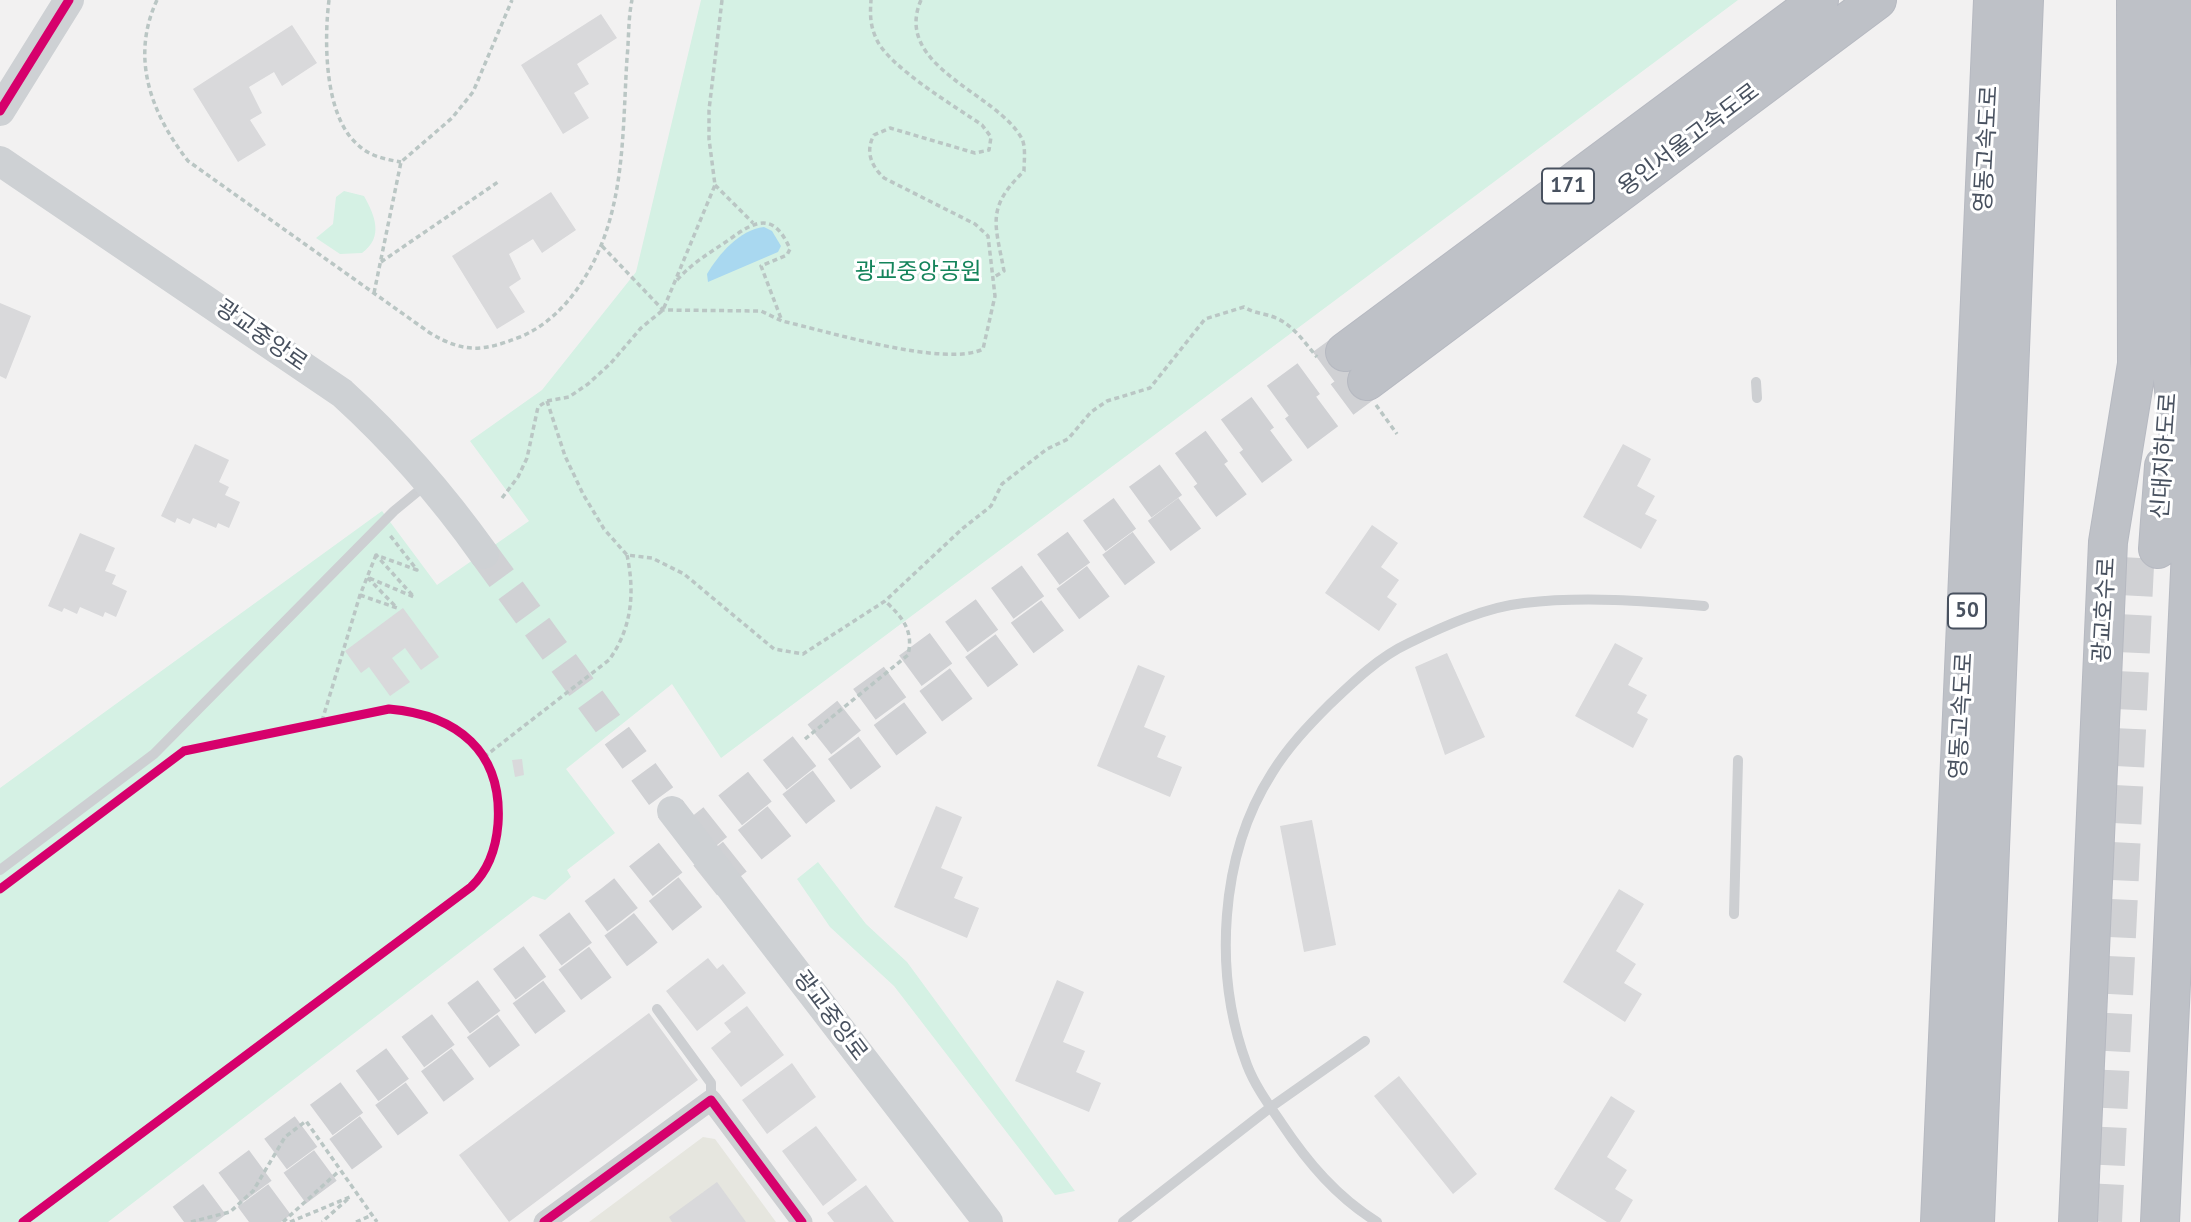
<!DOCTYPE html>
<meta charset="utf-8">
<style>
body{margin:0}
canvas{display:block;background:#f2f1f1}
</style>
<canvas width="2191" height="1222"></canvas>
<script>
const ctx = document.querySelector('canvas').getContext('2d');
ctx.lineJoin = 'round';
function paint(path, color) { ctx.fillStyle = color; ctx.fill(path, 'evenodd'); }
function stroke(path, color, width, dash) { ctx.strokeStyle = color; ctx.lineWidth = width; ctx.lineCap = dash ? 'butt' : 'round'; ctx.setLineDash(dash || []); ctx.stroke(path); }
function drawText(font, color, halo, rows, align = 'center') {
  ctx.font = font + ' "PT Sans","Noto Sans KR",sans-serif'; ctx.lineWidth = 6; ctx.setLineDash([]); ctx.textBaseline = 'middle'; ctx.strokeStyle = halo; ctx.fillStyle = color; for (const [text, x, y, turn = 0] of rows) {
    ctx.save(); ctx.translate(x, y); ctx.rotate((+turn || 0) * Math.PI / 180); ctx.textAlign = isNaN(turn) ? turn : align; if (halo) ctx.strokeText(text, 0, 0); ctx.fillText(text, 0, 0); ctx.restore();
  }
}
paint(new Path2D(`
 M 703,1137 L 715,1139 L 776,1222 L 589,1222 Z`), '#e6e6df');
paint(new Path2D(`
 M 701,0 L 1738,0 L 721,758 L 672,684 L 566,769 L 615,833 L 567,870 L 571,877 L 545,900 L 533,896 L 108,1222 L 0,1222 L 0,788 L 382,511 L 437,585 L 529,521 L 470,441 L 542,390 L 636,272 Z
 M 344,191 L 364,196 C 375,216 384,237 362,253 L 340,254 L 316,238 L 333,224 L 336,197 Z
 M 818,862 L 866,924 L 907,962 L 1075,1191 L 1055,1195 L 894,986 L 830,927 L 797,879 Z`), '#d5f1e4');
paint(new Path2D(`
 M 764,227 L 772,231 L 781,246 L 778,252 L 708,282 L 707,274 C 719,254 739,230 764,227 Z`), '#a9d8f0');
paint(new Path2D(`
 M 601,14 L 617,38 L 577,64 L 589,84 L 574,93 L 589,118 L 563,134 L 521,65 Z
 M 292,25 L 317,63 L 282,86 L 274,72 L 249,87 L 262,113 L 250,120 L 266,145 L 238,162 L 193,89 Z
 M 551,192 L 576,230 L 542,253 L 533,239 L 509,254 L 521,279 L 509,287 L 525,312 L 497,329 L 452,256 Z
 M 0,303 L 31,316 L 6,379 L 0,376 Z
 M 195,444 L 229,460 L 219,482 L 229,487 L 225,495 L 240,502 L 229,528 L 218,523 L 216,528 L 193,518 L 190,524 L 177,518 L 175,523 L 161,516 Z
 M 1623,444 L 1651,459 L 1637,486 L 1655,496 L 1645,514 L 1657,520 L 1641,549 L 1583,517 Z
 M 1372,525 L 1398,543 L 1381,567 L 1399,580 L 1387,597 L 1397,604 L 1379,631 L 1325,593 Z
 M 80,533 L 115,548 L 105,571 L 116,575 L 112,584 L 127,591 L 116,617 L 105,612 L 103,617 L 80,607 L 77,614 L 64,608 L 62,612 L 48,606 Z
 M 403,608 L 439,657 L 421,670 L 405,648 L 392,658 L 410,682 L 390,696 L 369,667 L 361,673 L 345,651 Z
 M 1615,643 L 1643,658 L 1628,685 L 1647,695 L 1637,713 L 1648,719 L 1633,748 L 1575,716 Z
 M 1447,653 L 1485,737 L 1445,755 L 1415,667 Z
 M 1138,665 L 1165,676 L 1144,727 L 1166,736 L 1157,757 L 1182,767 L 1170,797 L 1097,766 Z
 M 522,759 L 524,775 L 515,777 L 512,760 Z
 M 936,806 L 962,817 L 941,868 L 963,877 L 954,898 L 979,908 L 967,938 L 894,907 Z
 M 1312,820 L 1336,945 L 1304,952 L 1280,826 Z
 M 1619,889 L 1644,904 L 1616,951 L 1636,964 L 1624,983 L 1642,994 L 1625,1022 L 1563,982 Z
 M 708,958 L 717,969 L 723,964 L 746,993 L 697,1031 L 666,991 Z
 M 1057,980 L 1084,992 L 1063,1042 L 1085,1051 L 1076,1072 L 1101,1083 L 1089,1112 L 1015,1081 Z
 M 747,1006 L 784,1055 L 741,1087 L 711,1048 L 731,1032 L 724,1023 Z
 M 649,1013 L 698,1080 L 509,1222 L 459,1155 Z
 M 792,1063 L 816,1097 L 767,1134 L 742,1100 Z
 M 1399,1076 L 1477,1174 L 1453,1194 L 1374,1096 Z
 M 1611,1096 L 1635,1111 L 1607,1157 L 1627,1170 L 1615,1189 L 1633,1200 L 1620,1222 L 1607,1222 L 1554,1189 Z
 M 816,1126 L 857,1180 L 823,1206 L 782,1151 Z
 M 717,1182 L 746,1222 L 672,1222 L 669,1217 Z
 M 866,1185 L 894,1222 L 834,1222 L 827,1213 Z`), '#d9d9db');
stroke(new Path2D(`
 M 484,554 L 672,811`), '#d0d1d4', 30, [30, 15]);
stroke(new Path2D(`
 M 184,1222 L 611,905 L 850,715 L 1345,352
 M 249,1222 L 633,938 L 817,791 L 1367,381
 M 2103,1222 L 2136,545`), '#d0d1d4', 38, [38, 19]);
const highway = new Path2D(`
 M 1345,352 L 1819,0
 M 1367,381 L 1877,0
 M 2158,549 L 2164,466
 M 1940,1222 L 1993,0
 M 1975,1222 L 2024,0
 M 2078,1222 L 2108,542 L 2137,364 L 2136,0
 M 2160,1222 L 2191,550 L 2171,362 L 2174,0`);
stroke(highway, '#b6b9c1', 40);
stroke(new Path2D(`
 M 157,0 C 130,58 151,113 188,161 L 430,333 C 465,354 484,351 520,337 C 546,326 565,307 580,285 C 626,217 622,137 627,58 C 629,39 628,19 632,0
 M 329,0 C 324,40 324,115 357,144 C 369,156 384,159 401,162
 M 921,0 C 892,67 998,93 1022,139 C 1026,147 1024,162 1024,171 C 986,208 995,223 1004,271 L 994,277
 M 715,185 L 753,223
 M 602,246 L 663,310 L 761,311 L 782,321 C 826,331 946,368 983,349 L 995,296 L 988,236 L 975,224 L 884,178 C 871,166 865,151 874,135 L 890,128 L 975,153 L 989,150 L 991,137 L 982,125 C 956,107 887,66 876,38 C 870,25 870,14 871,0
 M 381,262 L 498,182
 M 677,280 C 693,262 710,253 730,239 C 756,220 774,212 790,249 L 787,255 L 761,266 L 782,321
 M 374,293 L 401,162 L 452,118 L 473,92 L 512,0
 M 547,401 L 565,456 L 583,494 L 604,529 L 627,555 L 652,558 L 684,574 L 774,649 L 803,654 L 885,601 L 962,529 L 991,506 L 1002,484 L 1047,449 L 1068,439 L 1091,412 L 1107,401 L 1150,388 L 1205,319 L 1244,307 C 1255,314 1265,313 1276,318 C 1293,325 1305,343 1317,357
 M 1376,405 L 1397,434
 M 502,498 L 518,477 L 527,458 L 538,407 L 547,401 L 569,397 L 588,384 L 611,363 L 641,328 L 663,310 L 715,185 L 709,139 L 709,110 L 722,0
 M 360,595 L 397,608 L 367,577 L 414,597 L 376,555 L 417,570 L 389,534
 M 322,721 L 360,595 L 376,555
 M 805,739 L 908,655 C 914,630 902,617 885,601
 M 484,757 L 609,660 C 632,628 635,593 627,555
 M 191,1222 L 230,1212 L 253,1191 L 285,1137 L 306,1121 L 377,1222
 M 283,1222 L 339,1171
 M 290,1222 L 350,1197 L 322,1222
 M 356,1222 L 372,1215`), '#bac6c4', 3.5, [5, 3.5]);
stroke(new Path2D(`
 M 1756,382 L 1757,398
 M 0,870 L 154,754 L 394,511 L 428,483
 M 1734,914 L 1738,760
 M 657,1009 L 711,1083 L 711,1100
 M 1123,1222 L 1271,1107 L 1365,1041
 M 1377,1222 C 1337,1197 1308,1163 1282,1124 C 1269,1105 1255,1086 1247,1065 C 1213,974 1219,856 1272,773 C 1288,747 1308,726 1330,704 C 1354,681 1379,657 1409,643 C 1444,626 1486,607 1524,603 C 1584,596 1645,601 1704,606`), '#cdcfd2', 10);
stroke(new Path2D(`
 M 544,1222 L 711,1100 L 802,1222`), '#cdcfd2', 21);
stroke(new Path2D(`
 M 0,111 L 69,0
 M 0,161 L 342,393 C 396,442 442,495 484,554
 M 672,811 L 988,1222`), '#ced1d4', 30);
stroke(highway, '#bec1c7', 38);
stroke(new Path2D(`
 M 0,111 L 69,0
 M 0,889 L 184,751 L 389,709 C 457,715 503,751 498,824 C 496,849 489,870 471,887 L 23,1222
 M 544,1222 L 711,1100 L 802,1222`), '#d6006c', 9);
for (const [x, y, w] of [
 [1568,186,52],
 [1967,611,38]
]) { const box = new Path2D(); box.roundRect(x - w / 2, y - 17.5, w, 35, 5); ctx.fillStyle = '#fff'; ctx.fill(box); stroke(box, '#48515f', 2); }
drawText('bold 21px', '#48515f', null, [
 ["171",1568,186],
 ["50",1967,611]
]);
drawText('23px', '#48515f', '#fff', [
 ["용인서울고속도로",1689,140,-37],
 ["영동고속도로",1987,149,-87],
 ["광교중앙로",261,336,35],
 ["신대지하도로",2165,456,-86],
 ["광교호수로",2105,610,-87],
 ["영동고속도로",1962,716,-87],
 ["광교중앙로",830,1016,53]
]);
drawText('23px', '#14845b', '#fff', [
 ["광교중앙공원",918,272]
]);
</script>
